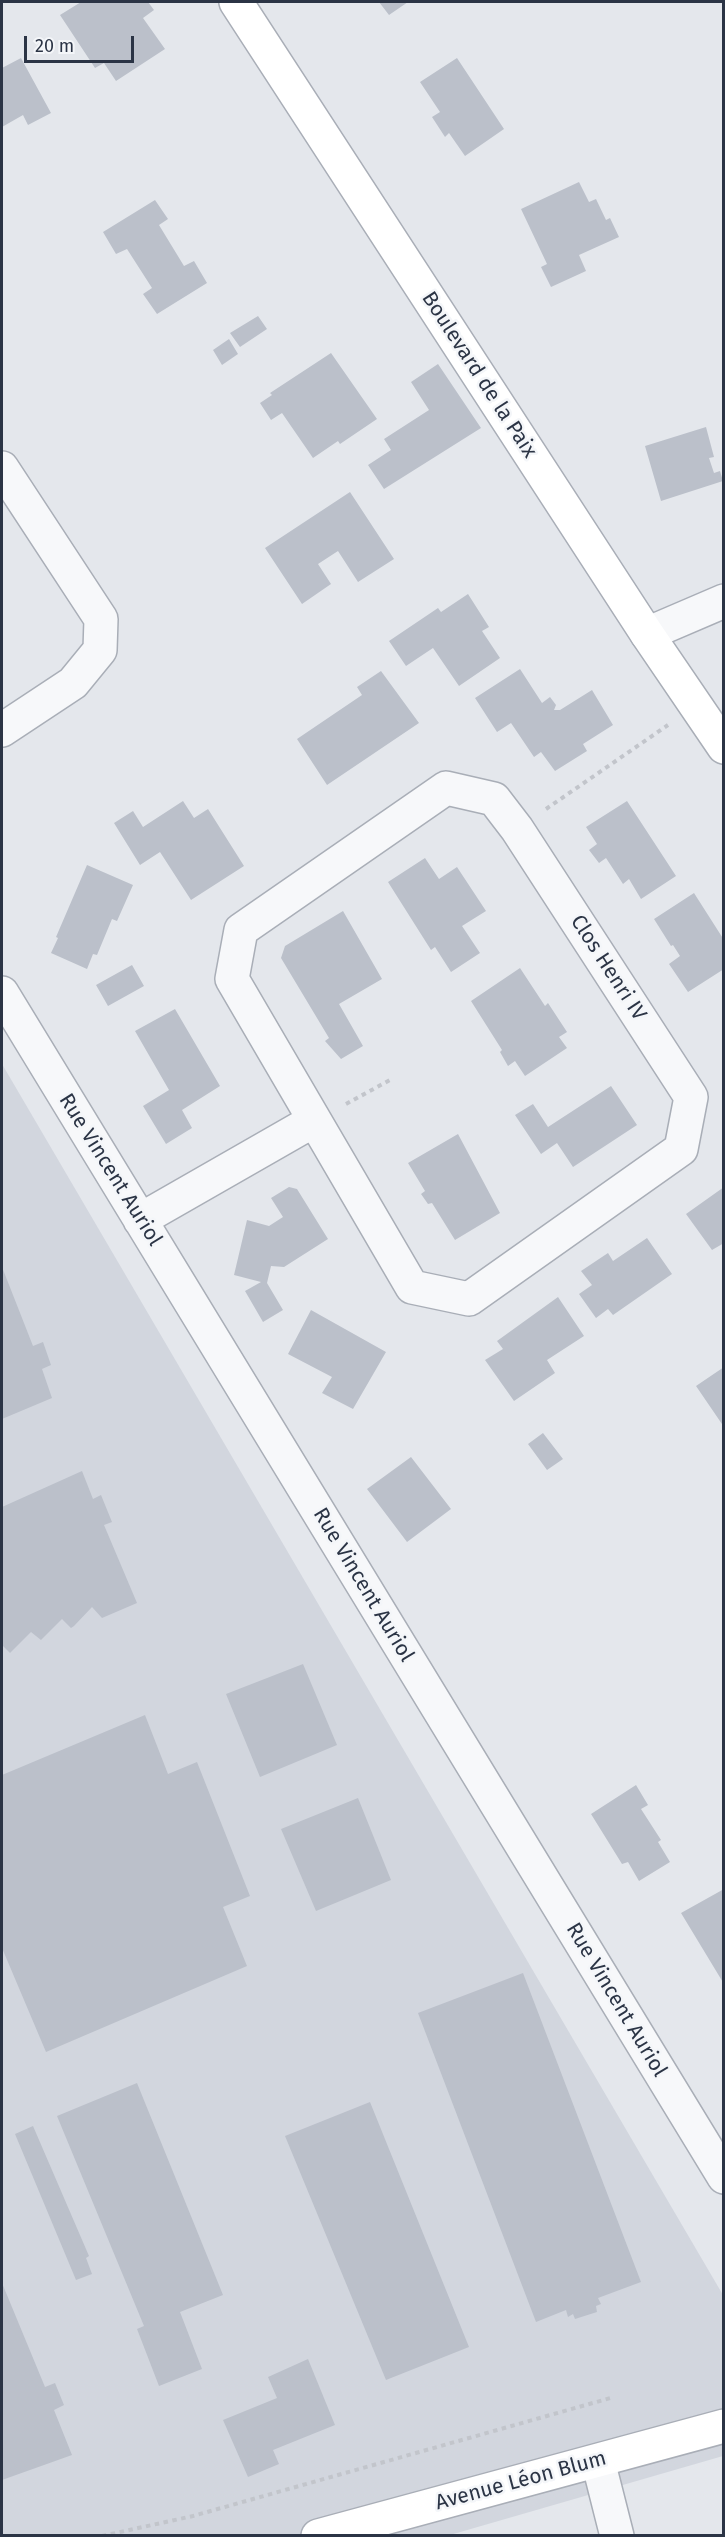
<!DOCTYPE html>
<meta charset="utf-8">
<style>
body{margin:0}
#map{position:relative;width:725px;height:2537px;overflow:hidden;background:#e4e7ec;font-family:"Fira Sans",sans-serif}
canvas{display:block}
.frame{position:absolute;inset:0;border:3px solid #2b3445;pointer-events:none}
.scale{position:absolute;left:24px;top:36px;width:110px;height:27px;box-sizing:border-box;border:3px solid #2b3445;border-top:0;padding-left:8px;font-size:18px;line-height:21px;white-space:nowrap;color:#2b3445;-webkit-text-stroke:4px #f4f6f9;paint-order:stroke}
</style>
<div id="map">
<canvas width="725" height="2537"></canvas>
<div class="frame"></div>
<div class="scale">20 m</div>
</div>
<script>
const ctx = document.querySelector('canvas').getContext('2d');
ctx.lineJoin = 'round';
function paint(path, color) { ctx.fillStyle = color; ctx.fill(path, 'evenodd'); }
function stroke(path, color, width, dash) { ctx.strokeStyle = color; ctx.lineWidth = width; ctx.lineCap = dash ? 'butt' : 'round'; ctx.setLineDash(dash || []); ctx.stroke(path); }
function drawText(font, color, halo, rows, align = 'center') {
  ctx.font = font + ' "Fira Sans",sans-serif'; ctx.lineWidth = 5; ctx.setLineDash([]); ctx.textBaseline = 'middle'; ctx.strokeStyle = halo; ctx.fillStyle = color; for (const [text, x, y, turn = 0] of rows) {
    ctx.save(); ctx.translate(x, y); ctx.rotate((+turn || 0) * Math.PI / 180); ctx.textAlign = isNaN(turn) ? turn : align; if (halo) ctx.strokeText(text, 0, 0); ctx.fillText(text, 0, 0); ctx.restore();
  }
}
paint(new Path2D(`
 M 2,1064 L 723,2295 L 723,2456 L 450,2535 L 2,2535 Z`), '#d2d6de');
paint(new Path2D(`
 M 81,2 L 148,2 L 154,10 L 143,18 L 165,49 L 116,81 L 104,63 L 95,68 L 60,15 Z
 M 379,2 L 408,2 L 389,15 Z
 M 21,58 L 51,113 L 28,125 L 23,115 L 2,127 L 2,68 Z
 M 457,58 L 504,129 L 465,156 L 449,133 L 445,137 L 432,117 L 440,112 L 420,82 Z
 M 579,182 L 589,202 L 596,199 L 606,220 L 610,218 L 619,237 L 579,255 L 586,271 L 551,287 L 541,267 L 547,264 L 521,209 Z
 M 155,200 L 168,219 L 159,225 L 184,266 L 194,261 L 207,283 L 157,314 L 143,294 L 152,288 L 127,249 L 116,254 L 103,232 Z
 M 258,316 L 267,329 L 240,347 L 230,333 Z
 M 229,339 L 238,354 L 222,365 L 213,350 Z
 M 331,353 L 377,419 L 340,444 L 338,441 L 313,458 L 282,413 L 271,420 L 260,403 L 272,395 L 270,393 Z
 M 438,364 L 481,428 L 384,489 L 368,465 L 391,450 L 384,439 L 429,410 L 411,382 Z
 M 706,427 L 714,457 L 709,458 L 714,473 L 720,471 L 723,481 L 661,501 L 645,446 Z
 M 350,492 L 394,559 L 358,582 L 338,551 L 318,564 L 331,584 L 302,604 L 265,548 Z
 M 468,594 L 489,627 L 482,631 L 500,658 L 459,686 L 433,648 L 406,666 L 389,641 L 438,608 L 441,612 Z
 M 520,669 L 542,703 L 550,697 L 556,705 L 554,710 L 560,710 L 592,690 L 613,725 L 583,744 L 587,751 L 555,771 L 541,752 L 534,757 L 511,723 L 497,732 L 475,698 Z
 M 381,671 L 419,723 L 327,785 L 297,739 L 362,695 L 357,687 Z
 M 183,801 L 194,818 L 208,809 L 244,866 L 191,900 L 160,852 L 140,865 L 114,823 L 133,811 L 143,827 Z
 M 627,801 L 676,876 L 641,899 L 629,879 L 623,884 L 606,858 L 599,863 L 589,850 L 597,844 L 586,827 Z
 M 425,858 L 439,879 L 457,867 L 486,911 L 462,926 L 480,953 L 451,972 L 435,947 L 431,950 L 388,882 Z
 M 87,865 L 133,885 L 117,921 L 112,919 L 97,955 L 93,954 L 87,969 L 51,953 L 58,938 L 56,937 Z
 M 694,893 L 724,940 L 724,969 L 688,992 L 669,964 L 680,956 L 673,945 L 671,946 L 654,919 Z
 M 343,911 L 382,979 L 339,1004 L 363,1046 L 341,1059 L 325,1041 L 329,1038 L 281,958 L 285,946 Z
 M 132,965 L 144,986 L 108,1006 L 96,985 Z
 M 520,968 L 545,1006 L 548,1003 L 567,1032 L 559,1037 L 567,1048 L 525,1076 L 515,1061 L 508,1066 L 500,1052 L 502,1050 L 471,1001 Z
 M 175,1009 L 220,1086 L 182,1110 L 192,1128 L 166,1144 L 143,1106 L 169,1090 L 135,1031 Z
 M 611,1086 L 637,1125 L 573,1167 L 557,1143 L 541,1154 L 515,1115 L 533,1104 L 548,1127 Z
 M 458,1134 L 500,1213 L 455,1240 L 432,1203 L 428,1204 L 421,1194 L 425,1191 L 408,1163 Z
 M 289,1187 L 297,1189 L 328,1239 L 284,1267 L 271,1266 L 267,1283 L 283,1310 L 263,1322 L 245,1291 L 261,1282 L 234,1275 L 247,1220 L 269,1226 L 283,1217 L 271,1198 Z
 M 724,1187 L 724,1243 L 712,1250 L 686,1214 Z
 M 647,1238 L 672,1274 L 613,1315 L 608,1309 L 596,1318 L 579,1294 L 592,1285 L 581,1271 L 608,1253 L 613,1261 Z
 M 2,1267 L 33,1346 L 43,1342 L 51,1365 L 42,1369 L 52,1398 L 2,1419 Z
 M 558,1297 L 584,1336 L 547,1360 L 555,1373 L 514,1401 L 485,1360 L 503,1349 L 497,1341 Z
 M 311,1310 L 386,1352 L 353,1409 L 322,1393 L 332,1377 L 288,1354 Z
 M 724,1367 L 724,1427 L 696,1386 Z
 M 543,1433 L 563,1459 L 547,1470 L 528,1444 Z
 M 411,1457 L 451,1509 L 407,1542 L 367,1489 Z
 M 82,1471 L 93,1499 L 101,1495 L 112,1522 L 104,1525 L 137,1603 L 102,1618 L 92,1607 L 74,1626 L 71,1628 L 62,1619 L 41,1640 L 31,1632 L 10,1653 L 2,1645 L 2,1507 Z
 M 303,1664 L 337,1745 L 260,1777 L 226,1694 Z
 M 145,1715 L 168,1774 L 197,1762 L 250,1896 L 223,1907 L 247,1966 L 46,2052 L 2,1948 L 2,1775 Z
 M 636,1785 L 648,1805 L 641,1809 L 661,1840 L 658,1842 L 670,1862 L 639,1881 L 628,1862 L 622,1864 L 591,1814 Z
 M 358,1798 L 391,1880 L 316,1911 L 281,1829 Z
 M 724,1889 L 724,1984 L 681,1913 Z
 M 523,1973 L 641,2282 L 598,2298 L 601,2304 L 596,2306 L 597,2312 L 575,2319 L 573,2314 L 568,2317 L 566,2310 L 536,2322 L 418,2013 Z
 M 137,2083 L 223,2295 L 180,2312 L 202,2369 L 159,2386 L 137,2329 L 144,2326 L 57,2116 Z
 M 370,2102 L 469,2347 L 386,2380 L 285,2136 Z
 M 33,2126 L 89,2256 L 86,2258 L 92,2274 L 76,2280 L 15,2134 Z
 M 2,2283 L 45,2387 L 55,2383 L 64,2405 L 54,2410 L 72,2455 L 2,2480 Z
 M 308,2359 L 335,2425 L 273,2450 L 279,2464 L 248,2477 L 223,2420 L 277,2398 L 268,2377 Z`), '#bbc0ca');
const street = new Path2D(`
 M 2,468 L 101,619 L 100,650 L 73,683 L 2,730
 M 647,634 L 724,601
 M 446,788 L 494,799 L 517,829 L 691,1097 L 681,1149 L 469,1299 L 412,1287 L 232,979 L 241,930 Z
 M 2,993 L 724,2177
 M 140,1220 L 313,1121
 M 598,2461 L 617,2536`);
const secondary = new Path2D(`
 M 236,2 L 647,634 L 724,747
 M 318,2536 L 724,2426`);
stroke(street, '#a9aeb7', 36);
stroke(secondary, '#a9aeb7', 36);
stroke(new Path2D(`
 M 546,809 L 668,725
 M 346,1104 L 390,1080
 M 102,2536 L 193,2516 L 614,2397`), '#c2c5cb', 4, [4.5, 4.5]);
stroke(street, '#f7f8fa', 33);
stroke(secondary, '#fff', 33);
drawText('21px', '#2b3445', '#f4f6f9', [
 ["Boulevard de la Paix",479,375,57],
 ["Clos Henri IV",608,968,57],
 ["Rue Vincent Auriol",110,1170,58],
 ["Rue Vincent Auriol",363,1585,59],
 ["Rue Vincent Auriol",616,2000,59],
 ["Avenue Léon Blum",521,2481,-15]
]);
</script>
